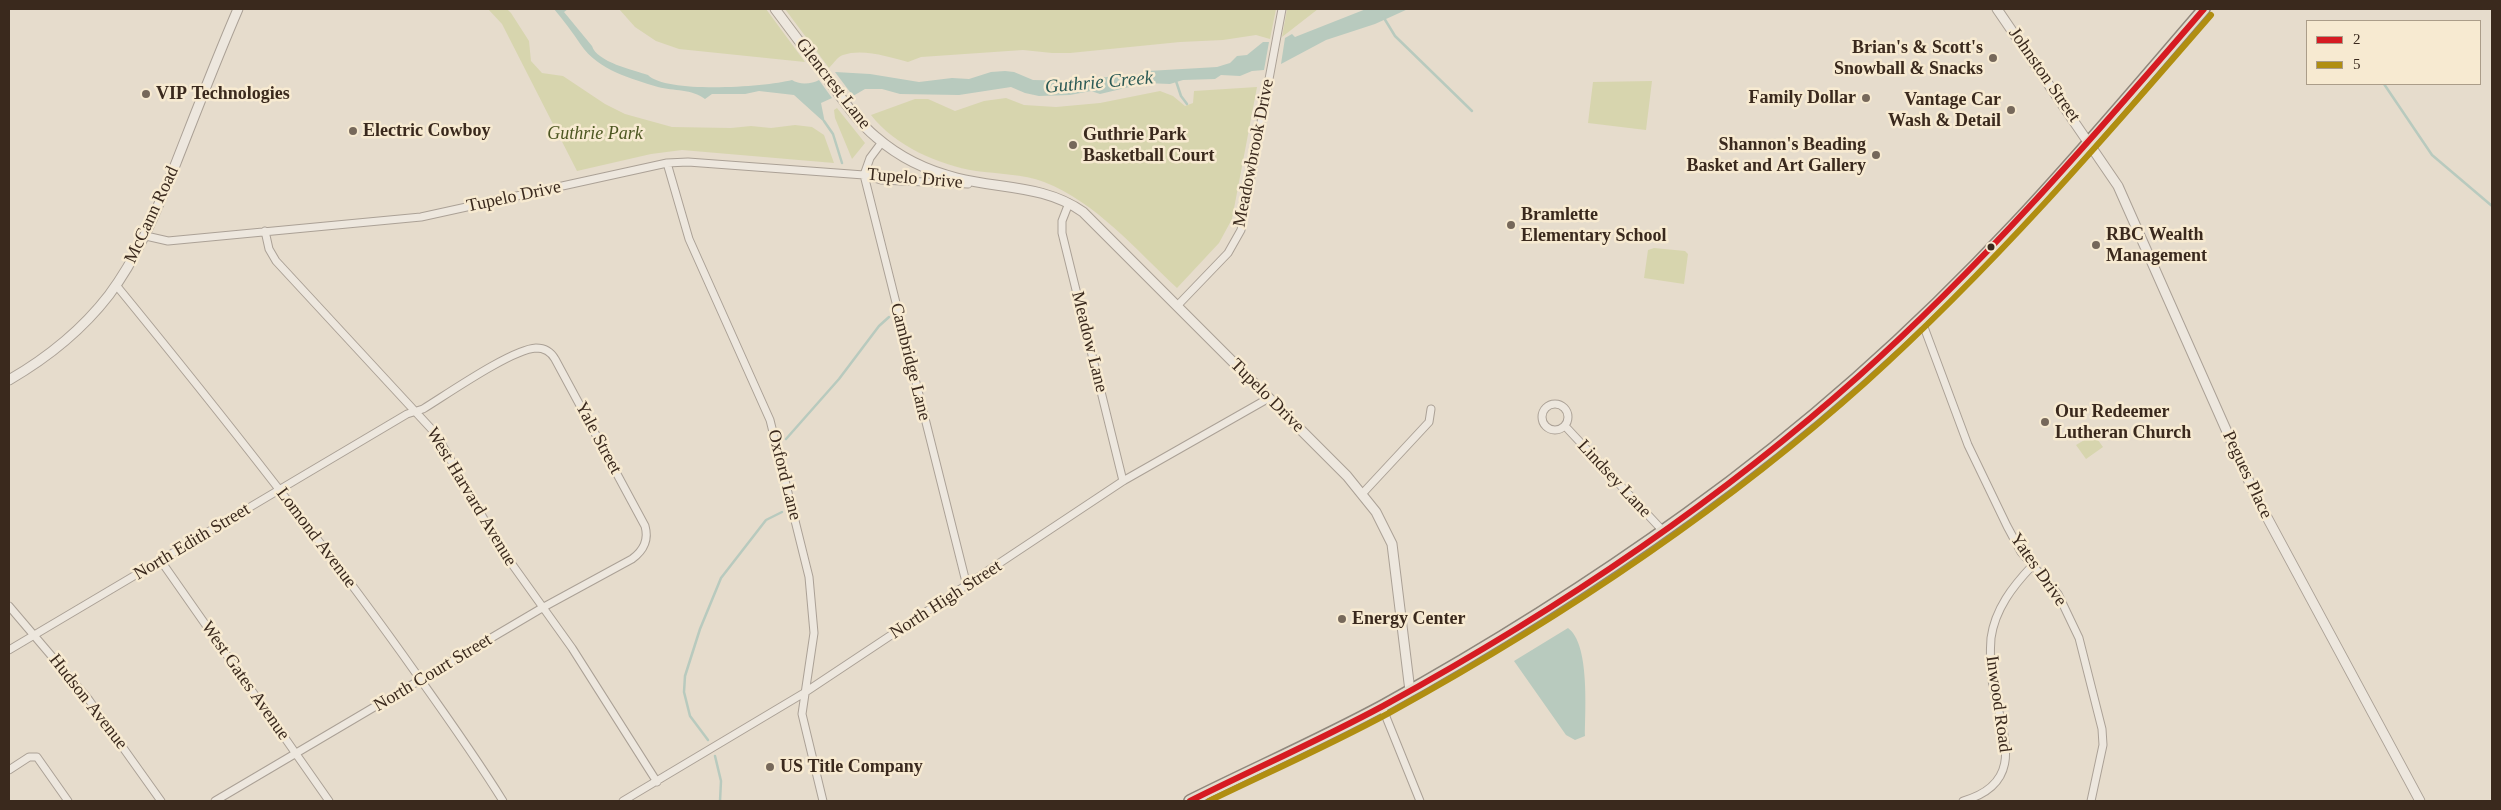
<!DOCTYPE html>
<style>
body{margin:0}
#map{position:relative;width:2501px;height:810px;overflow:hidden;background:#e6dccc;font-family:"Times New Roman",serif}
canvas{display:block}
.frame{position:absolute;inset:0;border:10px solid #3a291d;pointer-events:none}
.legend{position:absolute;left:2306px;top:20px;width:175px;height:65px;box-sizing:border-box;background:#f7ead1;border:1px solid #ab9d89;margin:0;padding:6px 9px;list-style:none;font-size:15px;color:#3a291d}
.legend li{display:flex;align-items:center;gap:10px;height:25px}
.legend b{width:25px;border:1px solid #ab9d89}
</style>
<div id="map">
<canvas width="2501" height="810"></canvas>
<div class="frame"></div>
<ul class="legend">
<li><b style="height:6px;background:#d61b22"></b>2</li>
<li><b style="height:6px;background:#b08e11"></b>5</li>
</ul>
</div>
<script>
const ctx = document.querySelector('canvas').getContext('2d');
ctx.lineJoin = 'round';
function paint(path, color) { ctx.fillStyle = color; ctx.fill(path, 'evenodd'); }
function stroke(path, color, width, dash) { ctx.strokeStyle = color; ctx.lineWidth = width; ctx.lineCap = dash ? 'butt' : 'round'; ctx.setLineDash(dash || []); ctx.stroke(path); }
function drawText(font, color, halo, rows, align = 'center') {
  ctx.font = font + ' "Times New Roman",serif'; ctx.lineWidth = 5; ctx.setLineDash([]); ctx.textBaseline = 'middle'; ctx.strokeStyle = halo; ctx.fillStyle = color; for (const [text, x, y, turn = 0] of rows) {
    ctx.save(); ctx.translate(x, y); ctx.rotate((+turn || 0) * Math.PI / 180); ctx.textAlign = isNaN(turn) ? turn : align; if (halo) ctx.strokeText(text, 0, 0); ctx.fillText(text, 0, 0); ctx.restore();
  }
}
paint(new Path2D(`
 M 488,9 L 507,9 L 511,13 L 529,41 L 531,61 L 542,73 L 563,76 L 605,104 L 625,114 L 672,127 L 731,128 L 751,126 L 771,128 L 795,125 L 812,127 L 824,135 L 834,163 L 682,150 L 651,154 L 577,171 L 502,24 Z
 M 619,9 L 766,9 L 805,62 L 679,49 L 656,41 L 635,27 Z
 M 785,9 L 1276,9 L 1270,39 L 1256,35 L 1223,40 L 1180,42 L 1070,53 L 1052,53 L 1023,50 L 921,57 L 908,62 C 890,57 862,48 843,55 C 838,56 833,64 829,68 Z
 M 1287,9 L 1318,9 L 1282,37 Z
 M 1652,81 L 1646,130 L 1588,123 L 1593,82 Z
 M 1257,87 L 1232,219 L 1219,243 L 1177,288 C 1136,250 1096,202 1044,182 C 1023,174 998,174 976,171 C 939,165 895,146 871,115 L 915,99 L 928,99 L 955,111 L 984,101 L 1006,98 L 1024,105 L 1056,107 L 1100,103 L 1160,91 L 1173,96 L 1185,106 L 1193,103 L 1194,91 Z
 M 837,108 L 865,143 L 852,159 L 835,118 L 834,110 Z
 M 1654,248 L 1685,251 L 1688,254 L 1684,284 L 1644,278 L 1648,250 Z
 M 2087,425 L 2103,447 L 2086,459 L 2076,445 L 2086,439 L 2080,430 Z`), '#d7d5ae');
paint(new Path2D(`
 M 554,9 L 568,9 L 564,12 L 592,46 C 597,62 633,70 648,75 C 667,94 765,87 792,80 C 799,85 812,84 819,80 L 832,98 L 821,103 L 825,123 L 794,95 L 759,91 L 745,94 L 712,94 L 705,99 C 692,89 674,91 658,87 C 632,79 598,70 581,45 C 573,33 564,21 554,9 Z
 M 1366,9 L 1408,9 L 1375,24 L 1326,40 L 1281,64 L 1285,38 L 1292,34 L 1295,37 Z
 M 1263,42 L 1269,42 L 1264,70 L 1252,71 L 1240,76 L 1221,75 L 1215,79 L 1183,80 L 1170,84 L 1146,83 L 1100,94 L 1091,91 L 1070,95 L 1039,96 L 1025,93 L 1011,87 L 959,95 L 900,94 L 882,89 L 865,89 L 853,96 L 835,72 L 870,74 L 919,82 L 952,78 L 969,79 L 991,72 L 1005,71 L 1014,72 L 1033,80 L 1075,81 L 1123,75 L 1131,77 L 1148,71 L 1217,67 L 1230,63 L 1237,56 L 1247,55 Z
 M 1568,628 C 1590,644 1585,710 1585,736 L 1575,740 L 1566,735 L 1514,661 Z`), '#b8cabe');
stroke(new Path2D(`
 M 1384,18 L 1395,36 L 1472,111
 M 1176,81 L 1181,96 L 1187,104
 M 2384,84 L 2432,155 L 2492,206
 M 824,121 L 833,134 L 842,163
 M 786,439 L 839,379 L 879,326 L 889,317
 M 708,740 L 690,716 L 684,692 L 685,676 L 700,629 L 721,578 L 766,520 L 782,512
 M 715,756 L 721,781 L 720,801`), '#b8cabe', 2.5);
const minor = new Path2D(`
 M 882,142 L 870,158 L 864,175 L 967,586
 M 667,163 L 689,239 L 770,420 L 809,577 L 814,633 L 802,714 L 823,801
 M 1069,203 L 1062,221 L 1062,233 L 1123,481
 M 265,231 L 269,249 L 276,261 L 436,434 L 499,546 L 572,648 L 657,782
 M 146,236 L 168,241 L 421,217 L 667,163 L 688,162 L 864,175 L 881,180 L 968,184
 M 116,285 C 215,406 312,528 403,655 C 437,703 472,751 503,801
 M 1177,306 L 1228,253 L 1241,230 L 1282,9
 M 1921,319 L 1968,445 L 2007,526 L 2021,552 L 2058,594 L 2079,638 L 2102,729 L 2103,745 L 2091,801
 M1542 417a13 13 0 1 1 26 0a13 13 0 1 1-26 0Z
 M 1565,426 L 1663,531
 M 1362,494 L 1429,422 L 1431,409
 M 161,561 L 329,801
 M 9,606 L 89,700 L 161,801
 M 9,650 L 407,414 L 423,409 C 446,395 512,349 536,348 C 545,348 551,352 555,359 L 645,526 C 649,540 643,551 632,559 L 542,608 L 215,801
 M 1382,707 L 1420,801
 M 9,770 L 29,757 L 37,757 L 68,801
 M 623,801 L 804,693 L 1123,481 L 1269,398
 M 1963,801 C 2030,782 2000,729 1992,680 C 1990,666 1990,652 1991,638 C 1995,609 2013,586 2032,566`);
const tertiary = new Path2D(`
 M 775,9 C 794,34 813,60 832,85 C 845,103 859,123 876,137 C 899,157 928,171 957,178 C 1000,189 1045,185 1083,212 L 1347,476 L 1376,512 L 1392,544 L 1410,691
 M 1997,9 L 2118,186 L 2255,495 L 2420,801
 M 9,380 C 47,358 82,330 109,295 C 139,255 157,209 176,163 C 196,112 216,60 238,9`);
const primary = new Path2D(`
 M 1190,801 C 1254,769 1320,740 1383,706 C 1488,648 1590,584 1687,514 C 1805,429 1915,331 2014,225 C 2080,155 2141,82 2204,9`);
stroke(minor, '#aba196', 9);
stroke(tertiary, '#aba196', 11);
stroke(primary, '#90877c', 14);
stroke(minor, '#ede7de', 7);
stroke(tertiary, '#ede7de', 9);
stroke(primary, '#e4ddcf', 11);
stroke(new Path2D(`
 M 1190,801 C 1254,769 1320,740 1383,706 C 1553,613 1716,504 1860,375 C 1985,263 2094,136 2204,9`), '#d61b22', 6);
stroke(new Path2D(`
 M 1209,801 C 1269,772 1330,745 1389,713 C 1558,620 1722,511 1866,382 C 1991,269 2101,142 2211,15`), '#b08e11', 6);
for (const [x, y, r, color] of [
 [1993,58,5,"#76685a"],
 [146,94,5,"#76685a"],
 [1866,98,5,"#76685a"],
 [2011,110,5,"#76685a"],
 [353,131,5,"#76685a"],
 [1073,145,5,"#76685a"],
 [1876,155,5,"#76685a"],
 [1511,225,5,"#76685a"],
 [2096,245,5,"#76685a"],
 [1991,247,4.5,"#3a291d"],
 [2045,422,5,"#76685a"],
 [1342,619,5,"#76685a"],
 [770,767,5,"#76685a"]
]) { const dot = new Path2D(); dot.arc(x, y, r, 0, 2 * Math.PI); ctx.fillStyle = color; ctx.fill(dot); stroke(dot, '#f7ead1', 2); }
drawText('bold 18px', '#3a291d', '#f7ead1', [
 ["Brian's & Scott's",1983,48,"right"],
 ["Snowball & Snacks",1983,69,"right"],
 ["VIP Technologies",156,94],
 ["Family Dollar",1856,98,"right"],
 ["Vantage Car",2001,100,"right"],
 ["Wash & Detail",2001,121,"right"],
 ["Electric Cowboy",363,131],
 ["Guthrie Park",1083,135],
 ["Basketball Court",1083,156],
 ["Shannon's Beading",1866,145,"right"],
 ["Basket and Art Gallery",1866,166,"right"],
 ["Bramlette",1521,215],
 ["Elementary School",1521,236],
 ["RBC Wealth",2106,235],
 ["Management",2106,256],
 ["Our Redeemer",2055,412],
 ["Lutheran Church",2055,433],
 ["Energy Center",1352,619],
 ["US Title Company",780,767]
], 'left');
drawText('18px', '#3a291d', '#f7ead1', [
 ["Johnston Street",2044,75,55],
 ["Glencrest Lane",833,84,52],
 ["Meadowbrook Drive",1254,153,-79],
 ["Tupelo Drive",915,179,5],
 ["Tupelo Drive",514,197,-12],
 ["McCann Road",152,215,-65],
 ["Meadow Lane",1089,342,76],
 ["Cambridge Lane",910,362,76],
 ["Tupelo Drive",1267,396,45],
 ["Yale Street",598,438,62],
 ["Oxford Lane",784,475,76],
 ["Pegues Place",2247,475,65],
 ["Lindsey Lane",1614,479,47],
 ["West Harvard Avenue",471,497,59],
 ["Lomond Avenue",316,538,53],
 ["North Edith Street",192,542,-31],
 ["Yates Drive",2038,570,55],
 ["North High Street",946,600,-33],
 ["North Court Street",433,673,-31],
 ["West Gates Avenue",245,681,55],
 ["Hudson Avenue",88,702,52],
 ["Inwood Road",1998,704,82]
]);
drawText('italic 18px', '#4d5722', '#f7ead1', [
 ["Guthrie Park",595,134]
]);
drawText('italic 19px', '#2b5a55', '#f7ead1', [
 ["Guthrie Creek",1099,83,-5]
]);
</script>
